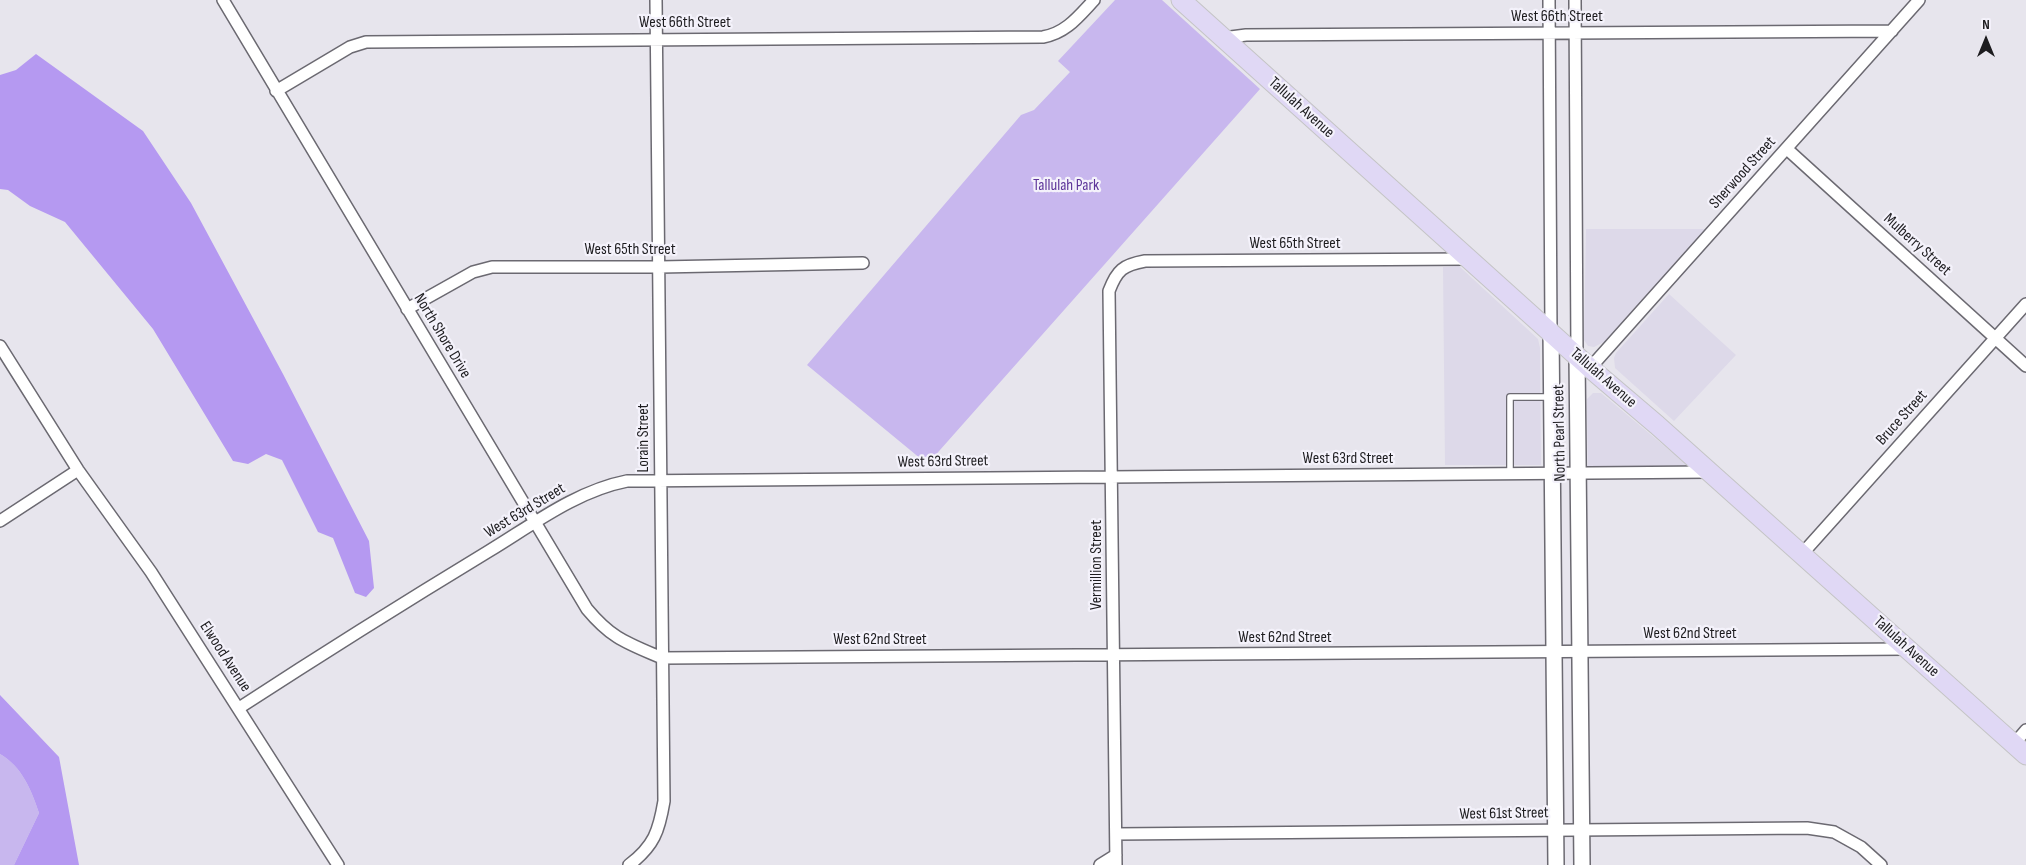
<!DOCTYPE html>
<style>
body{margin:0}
#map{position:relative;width:2026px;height:865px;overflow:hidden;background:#e7e5ed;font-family:"Sofia Sans Condensed",sans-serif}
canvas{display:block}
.north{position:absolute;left:1961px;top:15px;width:50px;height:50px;-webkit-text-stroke:4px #f4f2fb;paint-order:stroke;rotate:0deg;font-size:14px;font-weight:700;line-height:20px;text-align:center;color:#1d1c1f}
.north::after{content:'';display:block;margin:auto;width:18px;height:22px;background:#1d1c1f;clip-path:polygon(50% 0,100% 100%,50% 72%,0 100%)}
</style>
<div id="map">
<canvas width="2026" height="865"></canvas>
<div class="north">N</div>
</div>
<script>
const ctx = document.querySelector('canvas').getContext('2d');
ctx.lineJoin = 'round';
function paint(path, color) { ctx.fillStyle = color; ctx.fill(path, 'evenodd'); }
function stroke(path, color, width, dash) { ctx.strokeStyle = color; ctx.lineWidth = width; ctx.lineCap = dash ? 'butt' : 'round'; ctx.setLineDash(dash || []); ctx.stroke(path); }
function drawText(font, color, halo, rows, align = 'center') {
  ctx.font = font + ' "Sofia Sans Condensed",sans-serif'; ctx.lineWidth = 4.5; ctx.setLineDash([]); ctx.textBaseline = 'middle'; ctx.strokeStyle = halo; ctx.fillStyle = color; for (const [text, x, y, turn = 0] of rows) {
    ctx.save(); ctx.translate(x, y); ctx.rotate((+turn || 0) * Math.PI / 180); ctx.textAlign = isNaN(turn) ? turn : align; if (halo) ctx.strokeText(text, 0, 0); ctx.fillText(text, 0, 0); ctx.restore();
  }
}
paint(new Path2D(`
 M 1586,229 L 1705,229 L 1604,342 L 1594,347 L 1588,346 L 1584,340 Z
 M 1459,266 L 1538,339 L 1540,348 L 1541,465 L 1445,465 L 1443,267 Z
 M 1669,294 L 1736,355 L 1674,421 L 1615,368 L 1614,358 L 1616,353 Z
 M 1593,393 L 1601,393 L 1704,479 L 1588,480 L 1587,399 Z`), '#ddd9e9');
paint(new Path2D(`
 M 1115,0 L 1162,0 L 1260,89 L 932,459 L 921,459 L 807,365 L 1021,115 L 1034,110 L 1070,72 L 1058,61 Z
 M 0,754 C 22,767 31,789 39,813 L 14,865 L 0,865 Z`), '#c8b7ee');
paint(new Path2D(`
 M 36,54 L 143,131 L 191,203 L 283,374 L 369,541 L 374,588 L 366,597 L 355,593 L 333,538 L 318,532 L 282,460 L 266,454 L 248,464 L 233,461 L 153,329 L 65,222 L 30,206 L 8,190 L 0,189 L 0,75 L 16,70 Z
 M 0,695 L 59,757 L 79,865 L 14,865 L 39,813 C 31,789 22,767 0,754 Z`), '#b599f1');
const service = new Path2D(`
 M 1510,473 L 1510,397 L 1550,397`);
const minor = new Path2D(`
 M 223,0 L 587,609 C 612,639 627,643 662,658 L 1907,649
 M 1549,0 L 1551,331
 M 1575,0 L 1577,355
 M 1223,38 L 1246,35 L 1892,31
 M 276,91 L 350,47 L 366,42 L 1043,37 C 1066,33 1078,17 1094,0
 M 1787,149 L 2026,366
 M 407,309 L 473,272 L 492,267 L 660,267 L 863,263
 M 0,346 L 78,470 L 151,572 L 338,865
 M 1590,368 L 1919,0
 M 0,521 L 78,470
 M 1802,554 L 2026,304
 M 239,708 C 322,654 405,602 489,551 C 532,525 576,491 627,481 L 1710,472
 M 2014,744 L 2026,730
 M 1116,834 L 1807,828 L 1834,832 L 1861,847 L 1881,865
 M 629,865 C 654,846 659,831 664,801 L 656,0
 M 1100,865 L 1116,855
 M 1116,865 L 1109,291 C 1117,270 1123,265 1145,261 L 1468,259`);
const tertiary = new Path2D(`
 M 1551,331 L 1556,865
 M 1577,355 L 1582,865`);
const primary = new Path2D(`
 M 1181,0 L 1590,368 L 1657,425 L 2026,755`);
stroke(service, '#6b6971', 8);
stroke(minor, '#6b6971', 14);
stroke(tertiary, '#6b6971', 18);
stroke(primary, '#c4c4c5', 21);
stroke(service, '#fff', 5.5);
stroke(minor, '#fff', 11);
stroke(tertiary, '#fff', 15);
stroke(primary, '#e0d8f5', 19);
drawText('16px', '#1d1c1f', '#f4f2fb', [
 ["West 66th Street",1557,17],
 ["West 66th Street",685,23],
 ["Tallulah Avenue",1301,108,42],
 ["Sherwood Street",1743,173,-48],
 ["West 65th Street",1295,244],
 ["Mulberry Street",1917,245,42],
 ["West 65th Street",630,250],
 ["North Shore Drive",442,336,59],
 ["Tallulah Avenue",1603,378,41],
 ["Bruce Street",1902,418,-48],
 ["North Pearl Street",1560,433,-91],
 ["Lorain Street",644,438,-90],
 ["West 63rd Street",1348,459],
 ["West 63rd Street",943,462,-1],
 ["West 63rd Street",525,511,-31],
 ["Vermillion Street",1097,565,-90],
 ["West 62nd Street",1690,634],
 ["West 62nd Street",1285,638],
 ["West 62nd Street",880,640],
 ["Tallulah Avenue",1906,647,42],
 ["Elwood Avenue",225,657,57],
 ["West 61st Street",1504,814,-1]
]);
drawText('16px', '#5d3499', '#f4f2fb', [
 ["Tallulah Park",1066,186]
]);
</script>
